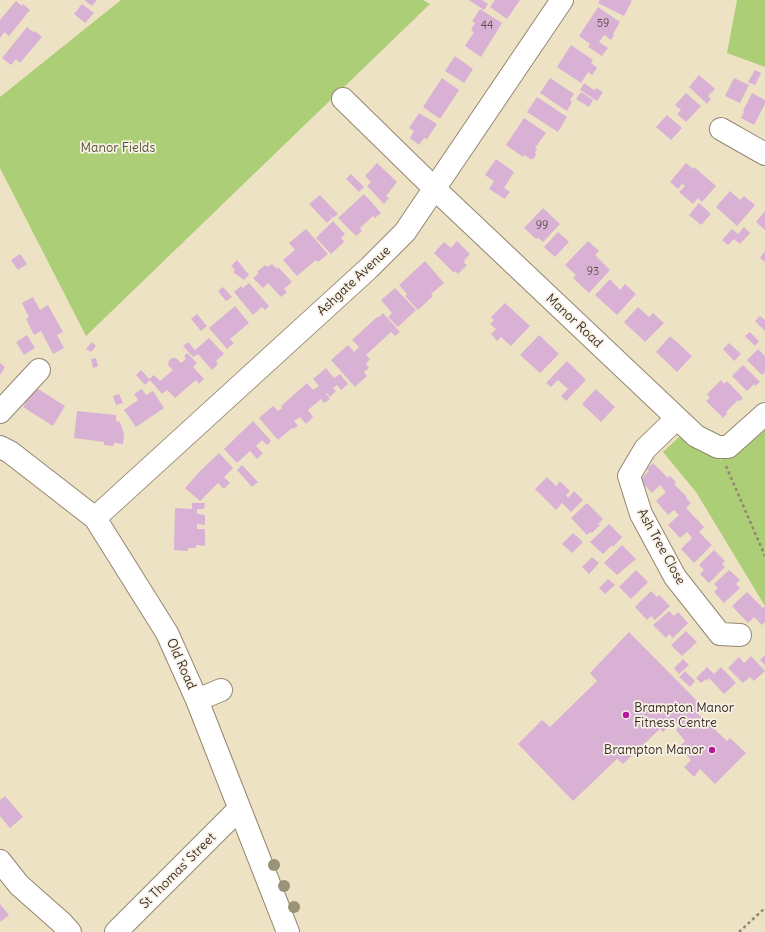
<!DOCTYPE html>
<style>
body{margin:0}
canvas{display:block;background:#eee2c4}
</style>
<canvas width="765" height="932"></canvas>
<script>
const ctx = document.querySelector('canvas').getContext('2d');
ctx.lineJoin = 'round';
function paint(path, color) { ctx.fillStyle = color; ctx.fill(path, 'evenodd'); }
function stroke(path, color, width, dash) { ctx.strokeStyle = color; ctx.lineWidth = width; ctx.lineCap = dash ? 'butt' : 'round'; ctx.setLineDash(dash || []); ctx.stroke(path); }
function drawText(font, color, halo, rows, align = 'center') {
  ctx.font = font + ' Delius,sans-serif'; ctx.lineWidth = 3.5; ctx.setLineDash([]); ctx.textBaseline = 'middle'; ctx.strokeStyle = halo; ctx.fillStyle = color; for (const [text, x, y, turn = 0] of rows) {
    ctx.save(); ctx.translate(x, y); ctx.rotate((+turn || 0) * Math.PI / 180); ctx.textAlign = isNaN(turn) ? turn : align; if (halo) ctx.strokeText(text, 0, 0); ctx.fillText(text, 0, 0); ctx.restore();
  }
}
paint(new Path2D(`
 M 121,0 L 423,0 L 430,4 L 86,336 L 0,168 L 0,97 Z
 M 737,0 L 765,0 L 765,67 L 727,53 Z
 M 765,430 L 765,606 L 696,492 L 663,452 L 679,437 L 721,460 Z`), '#abce77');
paint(new Path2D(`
 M 84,0 L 97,0 L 92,6 Z
 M 469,0 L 482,0 L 488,4 L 484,10 Z
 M 495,0 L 520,0 L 507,19 L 490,7 Z
 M 600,0 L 630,0 L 632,1 L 624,16 L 598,3 Z
 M 16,1 L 22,6 L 23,4 L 30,10 L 9,36 L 4,32 L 0,38 L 0,20 Z
 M 82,4 L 94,13 L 85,23 L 74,14 Z
 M 598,7 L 620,22 L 613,34 L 614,35 L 611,40 L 604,35 L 599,42 L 608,48 L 602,56 L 588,47 L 590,44 L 579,36 Z
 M 480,9 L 502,23 L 481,57 L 465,46 L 474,32 L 471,30 L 475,23 L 472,21 Z
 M 27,27 L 33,32 L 35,31 L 42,37 L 20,63 L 16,59 L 11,65 L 2,58 Z
 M 571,45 L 593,60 L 591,63 L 597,68 L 592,75 L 588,72 L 581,83 L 557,67 Z
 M 455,56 L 473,69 L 464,83 L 445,71 Z
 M 755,70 L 761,73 L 755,85 L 748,82 Z
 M 699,75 L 715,89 L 708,96 L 711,99 L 707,104 L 689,87 Z
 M 442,78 L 459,90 L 440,119 L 423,107 Z
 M 550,78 L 574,94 L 570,100 L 572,102 L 567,111 L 540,93 Z
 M 734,78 L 749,85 L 740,103 L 725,96 Z
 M 584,83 L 594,90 L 596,88 L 603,92 L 597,101 L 580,90 Z
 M 581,92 L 593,100 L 589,107 L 576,99 Z
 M 686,93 L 701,106 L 686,122 L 677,114 L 681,110 L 675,105 Z
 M 752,93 L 765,100 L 765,104 L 754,125 L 741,118 L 744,112 L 743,111 Z
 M 537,97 L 567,117 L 558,132 L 527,112 Z
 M 419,113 L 437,124 L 427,139 L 424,138 L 419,145 L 410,138 L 414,131 L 409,128 Z
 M 667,115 L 682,128 L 671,140 L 656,127 Z
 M 524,118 L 546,133 L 535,148 L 537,149 L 535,152 L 536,155 L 533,159 L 530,159 L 524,155 L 523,157 L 506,145 Z
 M 496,159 L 514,172 L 504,188 L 510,192 L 505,199 L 489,189 L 494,181 L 485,175 Z
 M 377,163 L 397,182 L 386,196 L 389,198 L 384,204 L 367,186 L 371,182 L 365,176 Z
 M 686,163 L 693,169 L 694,167 L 716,186 L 702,202 L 698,198 L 693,204 L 679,192 L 685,186 L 682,184 L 678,189 L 670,182 Z
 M 351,174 L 364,187 L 359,192 L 346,179 Z
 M 730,191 L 740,200 L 744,196 L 755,205 L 737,226 L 716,207 Z
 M 364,194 L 381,213 L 375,218 L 373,216 L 360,228 L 362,231 L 356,236 L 338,218 Z
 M 320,195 L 338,214 L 333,218 L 327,212 L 332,218 L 327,223 L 309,204 Z
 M 699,203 L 711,214 L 701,225 L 689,215 Z
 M 543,208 L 560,224 L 543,242 L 538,238 L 536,239 L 524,228 Z
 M 765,211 L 765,230 L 756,222 Z
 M 333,221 L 345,234 L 341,238 L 344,242 L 331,254 L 316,238 Z
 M 744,227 L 750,233 L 740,244 L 734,239 L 728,245 L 722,240 L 732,229 L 738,234 Z
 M 306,229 L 328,254 L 318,262 L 316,260 L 297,276 L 283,260 L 295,250 L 289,243 Z
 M 558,232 L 569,242 L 555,257 L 544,247 Z
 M 457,241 L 470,254 L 464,260 L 465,261 L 464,263 L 467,265 L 458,274 L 455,271 L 454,273 L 434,253 L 444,242 L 451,248 Z
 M 588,241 L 599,251 L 595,255 L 610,270 L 589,293 L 573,278 L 576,275 L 565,265 Z
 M 765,251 L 765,262 L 760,258 Z
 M 20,254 L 27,264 L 18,270 L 11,260 Z
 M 237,260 L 249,275 L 244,280 L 233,272 L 235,270 L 231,266 Z
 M 425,261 L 444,283 L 431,294 L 433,296 L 418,310 L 405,296 L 407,294 L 399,285 Z
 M 272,264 L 277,269 L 278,267 L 292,282 L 284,289 L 287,292 L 281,297 L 268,283 L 263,288 L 253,278 L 259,273 L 257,272 L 265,265 L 268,267 Z
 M 610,279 L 620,290 L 625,284 L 636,294 L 617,315 L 595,295 Z
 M 249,283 L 269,306 L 265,310 L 262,307 L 253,315 L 234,292 L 241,286 L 243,288 Z
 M 223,287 L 232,297 L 226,301 L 218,291 Z
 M 395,288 L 416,310 L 398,327 L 388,317 L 392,313 L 381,300 Z
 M 33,297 L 40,310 L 48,305 L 63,332 L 57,335 L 64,348 L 53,354 L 41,331 L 34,335 L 26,319 L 29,317 L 22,303 Z
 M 505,303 L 530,326 L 511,346 L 501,337 L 497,341 L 491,334 L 496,329 L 490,324 L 494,320 L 491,317 Z
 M 235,306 L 249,323 L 230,339 L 234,343 L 227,349 L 209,328 Z
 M 638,307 L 649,317 L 653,313 L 664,323 L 645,342 L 624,322 Z
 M 383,313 L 400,332 L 395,336 L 391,332 L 366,355 L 370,359 L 366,364 L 369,368 L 364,372 L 367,376 L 355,387 L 331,360 L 348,345 L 354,352 L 359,347 L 352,340 L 377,317 L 378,318 Z
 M 197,314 L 207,326 L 201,331 L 191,319 Z
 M 760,316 L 765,320 L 765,331 L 755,321 Z
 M 750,332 L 759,341 L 755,346 L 745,336 Z
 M 27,335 L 35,348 L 24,355 L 16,342 Z
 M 539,335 L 559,354 L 540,373 L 520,355 Z
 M 670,336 L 692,356 L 677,372 L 656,352 Z
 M 209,338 L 224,354 L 216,361 L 218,364 L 212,370 L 198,354 L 193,357 L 183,346 L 188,342 L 195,350 Z
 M 92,342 L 96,346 L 91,352 L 86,349 Z
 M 729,343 L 741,354 L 734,361 L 723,349 Z
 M 758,349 L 765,356 L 765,372 L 762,375 L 747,360 Z
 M 187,353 L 197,363 L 193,367 L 204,379 L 199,384 L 196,380 L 175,398 L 167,390 L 162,394 L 149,379 L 154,375 L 160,381 L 173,370 L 168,365 L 169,360 L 172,358 L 176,358 L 181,363 L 186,359 L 184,356 Z
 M 96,358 L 98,366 L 93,368 L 91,359 Z
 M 567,361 L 586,380 L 566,401 L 561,396 L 568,389 L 558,380 L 551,387 L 546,383 Z
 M 0,363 L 5,367 L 0,375 Z
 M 743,365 L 760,382 L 755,386 L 754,384 L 747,391 L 732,376 Z
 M 326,368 L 334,378 L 340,374 L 348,384 L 341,390 L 337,385 L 333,388 L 336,391 L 330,397 L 327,393 L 326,394 L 330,399 L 324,403 L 321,399 L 308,410 L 313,417 L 306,424 L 300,417 L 294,421 L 298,426 L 293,429 L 292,428 L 278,440 L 259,418 L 273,406 L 278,411 L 282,408 L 281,406 L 307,383 L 313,390 L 319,386 L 313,379 Z
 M 141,370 L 150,380 L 145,385 L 136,375 Z
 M 721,380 L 724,384 L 727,381 L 743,398 L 740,401 L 738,400 L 726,412 L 727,414 L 723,418 L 706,401 L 710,398 L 707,394 Z
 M 35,387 L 65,406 L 53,426 L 23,407 Z
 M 142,389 L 146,395 L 153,391 L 164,408 L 136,427 L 124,410 L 138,400 L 134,394 Z
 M 596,389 L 615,407 L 601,422 L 582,404 Z
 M 119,394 L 123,403 L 116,405 L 113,396 Z
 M 77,411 L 116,415 L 116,421 L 120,422 L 124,434 L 123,444 L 114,443 L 114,446 L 104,445 L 104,442 L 74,438 Z
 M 253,421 L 271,441 L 267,445 L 262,440 L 256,446 L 263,453 L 257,459 L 250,451 L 237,463 L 224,449 Z
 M 219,453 L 233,468 L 224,477 L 230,483 L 224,489 L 218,483 L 200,501 L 185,488 L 201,470 Z
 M 653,463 L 668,478 L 670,476 L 676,482 L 674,484 L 687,497 L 686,498 L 691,503 L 686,508 L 704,527 L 699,532 L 712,545 L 694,563 L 681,549 L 692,538 L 687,532 L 680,538 L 668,525 L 679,515 L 674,510 L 668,515 L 656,501 L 666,492 L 660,485 L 652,493 L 640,480 L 649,471 L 647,469 Z
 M 242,465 L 258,482 L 252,487 L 237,470 Z
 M 547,477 L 556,486 L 560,481 L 570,491 L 566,495 L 568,498 L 574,491 L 583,500 L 571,512 L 562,503 L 556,510 L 535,489 Z
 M 192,503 L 205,503 L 204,509 L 197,509 L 197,514 L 205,515 L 205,525 L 197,524 L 197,529 L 205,529 L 205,546 L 196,545 L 196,548 L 188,548 L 188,551 L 174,550 L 175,508 L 192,509 Z
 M 587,503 L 603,519 L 598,524 L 600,525 L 592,533 L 590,532 L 587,535 L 571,518 Z
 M 609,524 L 622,537 L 613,547 L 612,545 L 603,554 L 590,542 Z
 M 573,533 L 583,542 L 572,553 L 562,544 Z
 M 622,545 L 636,559 L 617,575 L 604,563 Z
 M 714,550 L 725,561 L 722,564 L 725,567 L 709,583 L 700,574 L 704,570 L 699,565 Z
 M 592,557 L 599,563 L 589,574 L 582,567 Z
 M 636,570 L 648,582 L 631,599 L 619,587 Z
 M 729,570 L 740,580 L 736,584 L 740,588 L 724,603 L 714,592 L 718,588 L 714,584 Z
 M 608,579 L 615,585 L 605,594 L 599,588 Z
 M 651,591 L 657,597 L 659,595 L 670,606 L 655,620 L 651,616 L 647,620 L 635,607 Z
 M 747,592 L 763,608 L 765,606 L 765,622 L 762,625 L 754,617 L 748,623 L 732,606 Z
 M 669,611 L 674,616 L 678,612 L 688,623 L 673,638 L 669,634 L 666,638 L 653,625 Z
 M 686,631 L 697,642 L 682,656 L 671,645 Z
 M 629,632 L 701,705 L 695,711 L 727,741 L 730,738 L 746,753 L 715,784 L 700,769 L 694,777 L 684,767 L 691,760 L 679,747 L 685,741 L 676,730 L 679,726 L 674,721 L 663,732 L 660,729 L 623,764 L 617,759 L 573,801 L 518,744 L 542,720 L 550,727 L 597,681 L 590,673 Z
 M 765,655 L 765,665 L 760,660 Z
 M 751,656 L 765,671 L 754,681 L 750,677 L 743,683 L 728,668 L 739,657 L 744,663 Z
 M 683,659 L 689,665 L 679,674 L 674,668 Z
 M 707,667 L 714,674 L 721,667 L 736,683 L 724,694 L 709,678 L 707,681 L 706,679 L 701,683 L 696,678 Z
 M 685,671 L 695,681 L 690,687 L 679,677 Z
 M 5,796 L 23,817 L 10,828 L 0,816 L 0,800 Z
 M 0,904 L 9,915 L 0,922 Z`), '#d8b1d5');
const minor = new Path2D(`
 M 343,99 L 435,189 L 696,436 L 718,447 L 728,447 L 765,414
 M 721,129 L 765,154
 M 0,412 L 39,370
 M 677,418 L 645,449 L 629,476 L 641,514 L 675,577 L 720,634 L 740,635
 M 0,447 L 10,452 L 95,518 L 167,633 L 197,700 L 288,932
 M 95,518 L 369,268 L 405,232 L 562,0
 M 197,700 L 221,690
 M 0,861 L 19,885 L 62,923 L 70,932
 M 116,932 L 239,809`);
stroke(minor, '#948671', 24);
stroke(new Path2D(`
 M 726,466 L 765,556
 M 739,932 L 765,908`), '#948671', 2.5, [3, 3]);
stroke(minor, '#fff', 22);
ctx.fillStyle = '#9b9375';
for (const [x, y] of [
 [274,865],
 [284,886],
 [294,907]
]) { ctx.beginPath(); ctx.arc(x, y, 6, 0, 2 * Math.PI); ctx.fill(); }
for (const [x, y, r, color] of [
 [626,715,4,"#b5179e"],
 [712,750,4,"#b5179e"]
]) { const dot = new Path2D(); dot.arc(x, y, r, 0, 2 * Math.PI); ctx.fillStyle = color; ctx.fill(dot); stroke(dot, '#f7f3e8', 1.5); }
drawText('11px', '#624c4c', null, [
 ["59",603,24],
 ["44",487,26],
 ["99",542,226],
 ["93",593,272]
]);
drawText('13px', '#575334', '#f7f3e8', [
 ["Manor Fields",118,148]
]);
drawText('13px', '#3b2a1e', '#f7f3e8', [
 ["Ashgate Avenue",354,281,-43],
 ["Manor Road",574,321,43],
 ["Ash Tree Close",661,547,61],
 ["Old Road",181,664,66],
 ["St Thomas' Street",178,871,-45]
]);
drawText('13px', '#3b2a1e', '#f7f3e8', [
 ["Brampton Manor",634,708],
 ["Fitness Centre",634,723],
 ["Brampton Manor",704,750,"right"]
], 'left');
</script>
